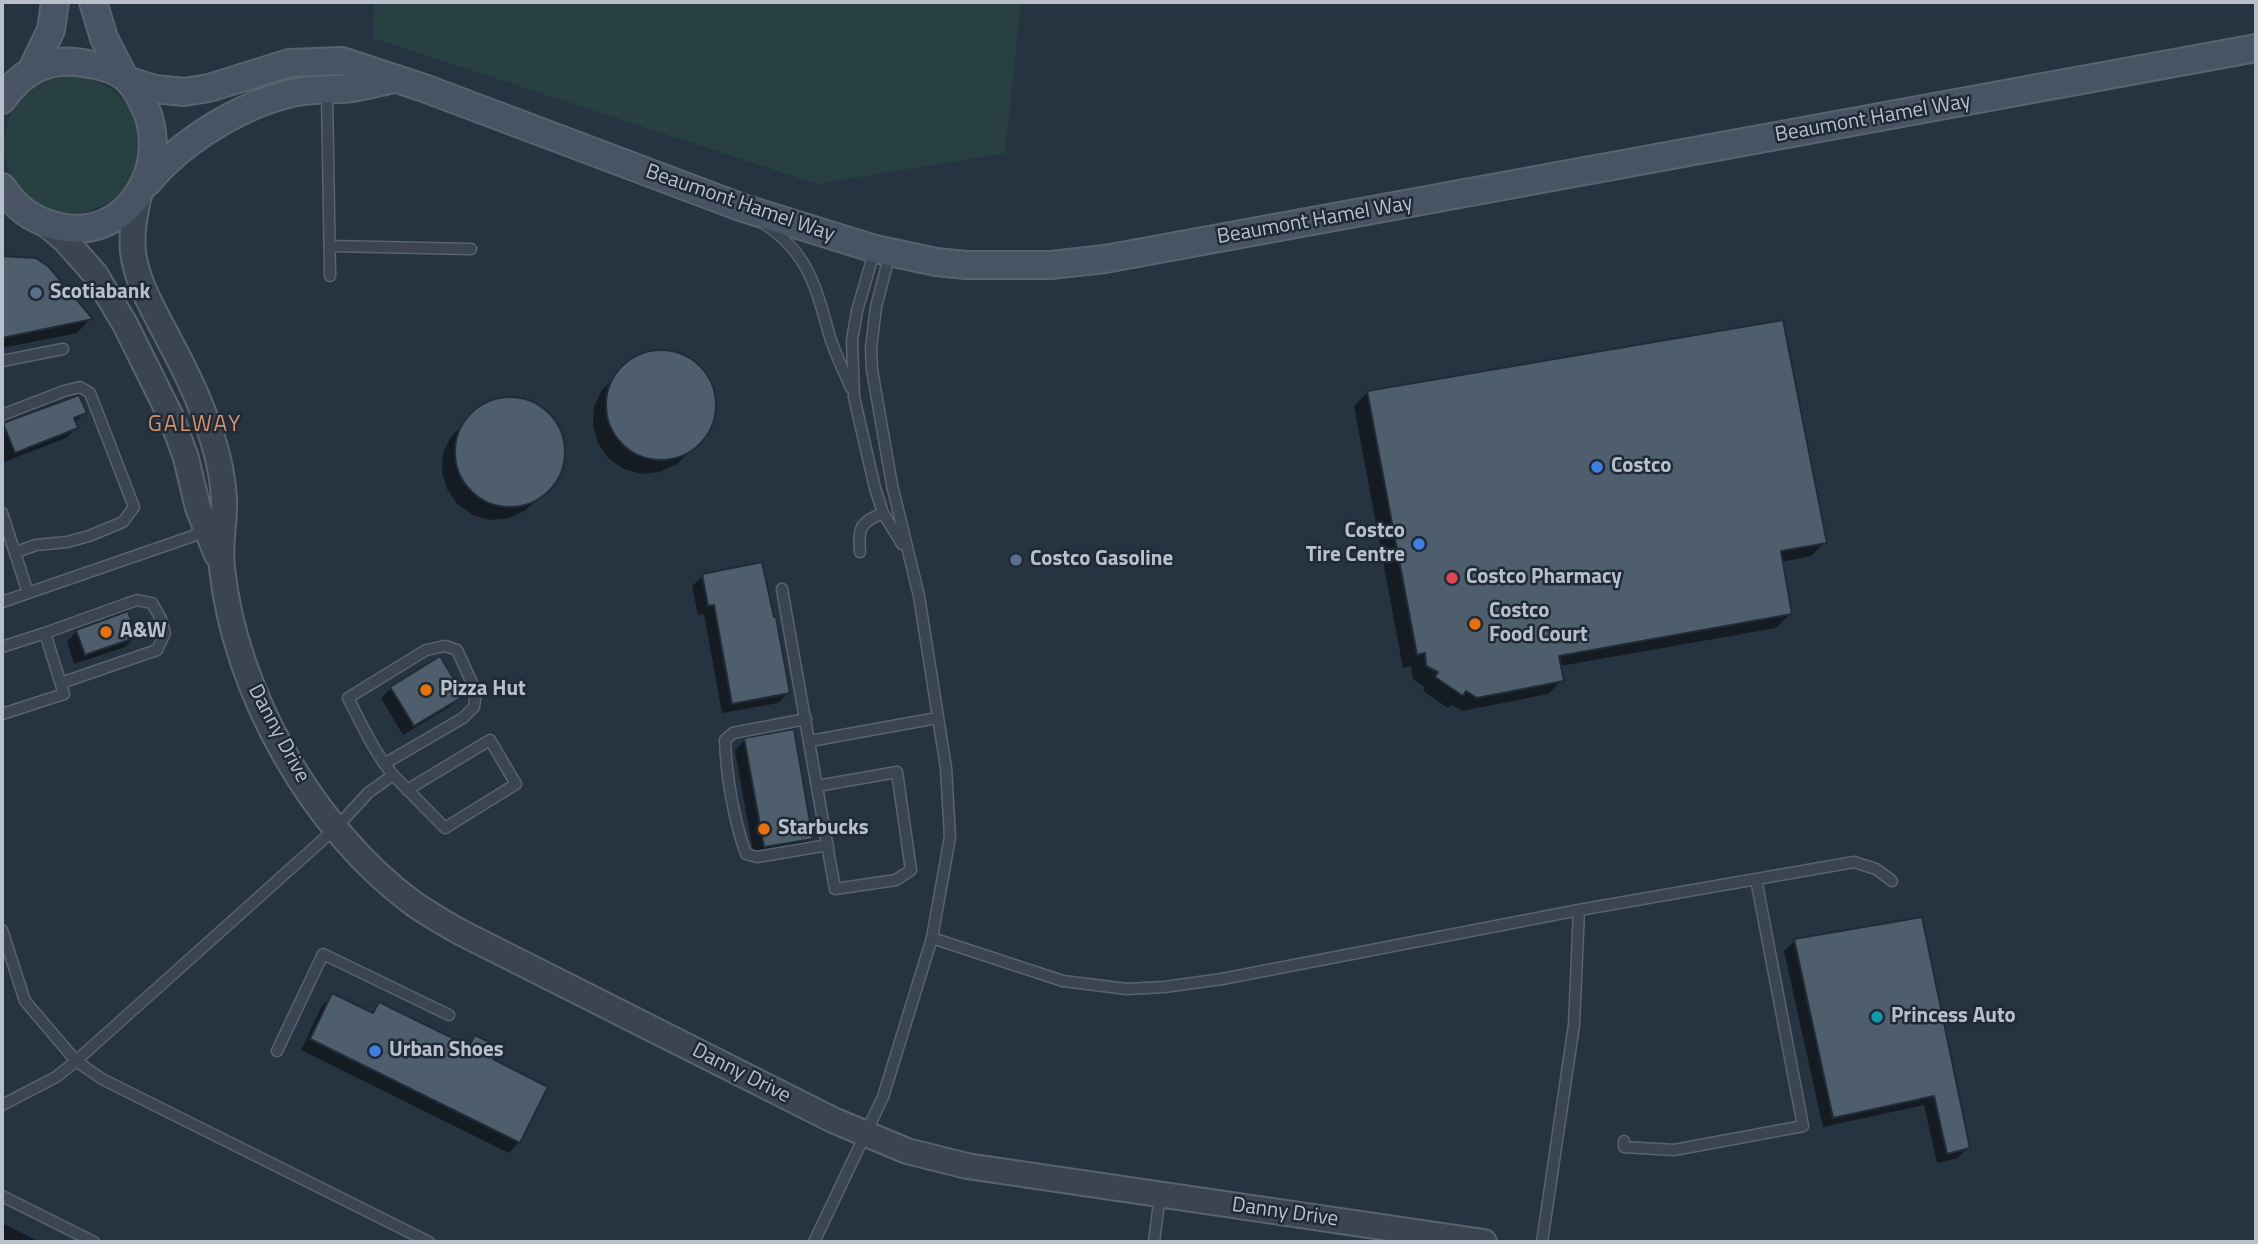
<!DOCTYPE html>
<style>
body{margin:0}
#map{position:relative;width:2258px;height:1244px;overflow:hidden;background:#263341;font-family:"Titillium Web",sans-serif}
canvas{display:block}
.frame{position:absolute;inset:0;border:4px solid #b7c0cb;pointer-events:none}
</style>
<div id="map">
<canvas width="2258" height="1244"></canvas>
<div class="frame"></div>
</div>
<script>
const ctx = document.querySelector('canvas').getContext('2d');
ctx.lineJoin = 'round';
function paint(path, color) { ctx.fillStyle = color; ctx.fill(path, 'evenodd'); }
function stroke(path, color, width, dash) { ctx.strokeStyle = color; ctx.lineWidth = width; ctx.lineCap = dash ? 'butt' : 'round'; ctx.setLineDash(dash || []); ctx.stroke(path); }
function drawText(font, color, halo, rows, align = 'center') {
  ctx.font = font + ' "Titillium Web",sans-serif'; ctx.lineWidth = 5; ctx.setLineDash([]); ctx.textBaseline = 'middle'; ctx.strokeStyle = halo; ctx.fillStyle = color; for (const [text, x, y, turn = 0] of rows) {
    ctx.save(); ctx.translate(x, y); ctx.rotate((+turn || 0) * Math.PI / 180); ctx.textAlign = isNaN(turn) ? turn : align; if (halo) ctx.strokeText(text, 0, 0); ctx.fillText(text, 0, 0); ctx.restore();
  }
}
paint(new Path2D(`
 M 374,2 L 1021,2 L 1005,153 L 817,184 L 373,38 Z
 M4 145a68 68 0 1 1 136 0a68 68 0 1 1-136 0Z`), '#284042');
paint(new Path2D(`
 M 2,258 L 35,260 L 90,319 L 77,333 L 2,348 Z
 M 662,352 L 678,355 L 693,362 L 705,374 L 712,388 L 715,405 L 712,421 L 705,436 L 677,464 L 660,472 L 642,474 L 624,469 L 608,458 L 598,443 L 593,425 L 594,407 L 602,390 L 630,362 L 645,354 Z
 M 1368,392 L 1825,542 L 1811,556 L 1781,562 L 1790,614 L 1776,628 L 1560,666 L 1562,680 L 1548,694 L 1462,711 L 1452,705 L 1448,708 L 1423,691 L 1425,687 L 1413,679 L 1411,666 L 1403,668 L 1354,406 Z
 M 510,398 L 527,401 L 542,409 L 553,420 L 561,435 L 564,451 L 561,467 L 554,482 L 526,510 L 509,518 L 490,520 L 473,515 L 457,504 L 447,489 L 442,472 L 443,453 L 451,437 L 479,408 L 494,401 Z
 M 85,413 L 74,423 L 76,428 L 66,438 L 4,462 L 2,455 L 2,427 L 4,424 Z
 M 703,576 L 772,619 L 788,693 L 778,703 L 722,713 L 704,614 L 698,615 L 692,586 Z
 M 77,631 L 135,637 L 125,647 L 74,664 L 67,642 Z
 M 391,688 L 462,696 L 451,706 L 403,735 L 381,698 Z
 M 745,740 L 812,838 L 801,849 L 754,857 L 735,750 Z
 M 1921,919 L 1968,1147 L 1958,1158 L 1937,1163 L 1924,1105 L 1823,1127 L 1784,951 L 1795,941 Z
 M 333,995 L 370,1014 L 380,1004 L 466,1046 L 475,1037 L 490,1060 L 519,1142 L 509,1153 L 301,1050 L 322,1006 Z
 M 2,1223 L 40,1242 L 2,1242 Z`), '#0007');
const building = new Path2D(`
 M 2,256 L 36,258 L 49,267 L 93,319 L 2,338 Z
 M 1783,320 L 1827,543 L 1781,551 L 1792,614 L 1559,656 L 1564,681 L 1477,698 L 1466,691 L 1463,696 L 1435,677 L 1438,672 L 1426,666 L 1425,653 L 1417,655 L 1367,391 Z
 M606 405a55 55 0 1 1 110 0a55 55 0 1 1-110 0Z
 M 79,395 L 87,413 L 74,418 L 78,428 L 15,453 L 3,423 Z
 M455 452a55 55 0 1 1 110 0a55 55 0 1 1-110 0Z
 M 762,562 L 774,617 L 776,617 L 790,693 L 732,704 L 714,605 L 708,606 L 702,574 Z
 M 128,611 L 137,637 L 85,655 L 76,630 Z
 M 440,656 L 464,696 L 414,726 L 390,687 Z
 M 794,729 L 813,839 L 764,847 L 744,738 Z
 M 1922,917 L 1970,1148 L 1947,1154 L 1934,1096 L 1833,1118 L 1794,939 Z
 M 332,993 L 373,1013 L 379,1002 L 469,1046 L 475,1035 L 499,1047 L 493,1059 L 548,1087 L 520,1143 L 310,1039 Z`);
paint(building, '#4f5e6c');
stroke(building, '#212c38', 2);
const service = new Path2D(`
 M 327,91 L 330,276
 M 766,225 C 810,255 816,289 830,337 C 835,354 844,371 851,388
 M 330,246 L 471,249
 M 875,249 L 857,311 L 852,340 L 854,397 L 875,488 L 883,513 L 902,544
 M 2,361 L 63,349
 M 2,415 L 64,391 L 80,387 L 90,393 L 134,507 L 123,522 L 89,536 L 67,542 L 36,545 L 16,552
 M 2,513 L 28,593
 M 860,552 C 858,527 860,523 883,513
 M 782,589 L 835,889 L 896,880 L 911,870 L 897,772 L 817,786
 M 2,602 L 193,536 L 204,527
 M 45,633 L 137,600 L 152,603 L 161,619 L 165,633 L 157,650 L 61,683
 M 2,647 L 45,633 L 64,694 L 2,714
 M 806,719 L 733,733 L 725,740 C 726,775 734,821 746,854 L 757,857 L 828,845
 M 810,741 L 937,718
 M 384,764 L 463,718 L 474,707 L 476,692 L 457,650 L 445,646 L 426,650 L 348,698 C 362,725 374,752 393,775
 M 2,930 L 25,1001 L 76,1061 L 102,1079 L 429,1242
 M 932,938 L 1063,981 L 1127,989 L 1164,987 L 1222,979 L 1579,910 L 1854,862 L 1876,869 L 1892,881
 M 277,1051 L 323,954 L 449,1015
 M 2,1105 L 56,1077 L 76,1061 L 336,828 L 368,793 L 393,775 L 445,828 L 516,784 L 490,740 L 407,790
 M 1624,1141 L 1624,1147 L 1674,1150 L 1803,1126 L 1756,879
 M 2,1196 L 94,1242
 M 814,1242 L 883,1097 L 932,938 L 950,837 L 946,768 L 919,596 L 892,485 L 872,370 L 871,348 L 876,307 L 890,253
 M 1154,1242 L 1160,1195
 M 1542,1242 L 1574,1025 L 1579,910`);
const tertiary = new Path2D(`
 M 139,194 C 135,213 131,232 133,252 C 137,284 155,312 169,340 C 186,371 201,403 212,437 C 218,456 223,478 224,499 C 225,522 219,545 222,568 C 235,692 313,830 414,904 C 429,914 444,923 460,932 L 833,1120 L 907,1151 L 967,1166 L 1484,1242
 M 45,223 L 65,240 L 95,274 L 125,324 L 172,419 L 186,458 L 198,508 L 217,555`);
const secondary = new Path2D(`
 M 93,2 L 104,38 L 123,75
 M 32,69 L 51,30 L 55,2
 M 129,81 L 155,89 L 184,92 L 209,88 L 289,63 L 342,61 L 424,88 L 743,208 L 875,249 L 936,262 L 966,265 L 1051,265 L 1105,259 L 2256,48
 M 2,100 C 22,71 48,57 83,63 C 97,65 112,68 123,76 C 132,82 138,93 142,101 C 175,161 129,245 56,226 C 32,220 16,208 2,187
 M 148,182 C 183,139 248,100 303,91 C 319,89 336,90 352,88 C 366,86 380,82 394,79`);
stroke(service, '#58636e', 13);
stroke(tertiary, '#58636e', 28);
stroke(secondary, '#58636e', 30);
stroke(service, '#3a4551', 10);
stroke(tertiary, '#3a4551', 24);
stroke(secondary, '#485463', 26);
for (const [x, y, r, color] of [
 [36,293,7,"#5c6f8a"],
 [1597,467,7,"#3f7fe0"],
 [1419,544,7,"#3f7fe0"],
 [1016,560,7,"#5c6f8a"],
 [1452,578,7,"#e0444e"],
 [1475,624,7,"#e8710a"],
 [106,632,7,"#e8710a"],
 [426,690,7,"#e8710a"],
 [764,829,7,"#e8710a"],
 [1877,1017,7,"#0f9aa8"],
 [375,1051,7,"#3f7fe0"]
]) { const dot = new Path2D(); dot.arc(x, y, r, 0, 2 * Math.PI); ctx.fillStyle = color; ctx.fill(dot); stroke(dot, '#1f2a36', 2.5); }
drawText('21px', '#b7c0cb', '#1f2a36', [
 ["Beaumont Hamel Way",1873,119,-10],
 ["Beaumont Hamel Way",740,204,19],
 ["Beaumont Hamel Way",1315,221,-10],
 ["Danny Drive",278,734,62],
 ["Danny Drive",741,1074,27],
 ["Danny Drive",1285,1213,8]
]);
drawText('bold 21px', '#b7c0cb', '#1f2a36', [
 ["Scotiabank",50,293],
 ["Costco",1611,467],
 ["Costco",1405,532,"right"],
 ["Tire Centre",1405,556,"right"],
 ["Costco Gasoline",1030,560],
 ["Costco Pharmacy",1466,578],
 ["Costco",1489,612],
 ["Food Court",1489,636],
 ["A&W",120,632],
 ["Pizza Hut",440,690],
 ["Starbucks",778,829],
 ["Princess Auto",1891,1017],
 ["Urban Shoes",389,1051]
], 'left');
ctx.letterSpacing = '2px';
drawText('23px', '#d59068', '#1f2a36', [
 ["GALWAY",195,425]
]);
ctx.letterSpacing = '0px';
</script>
